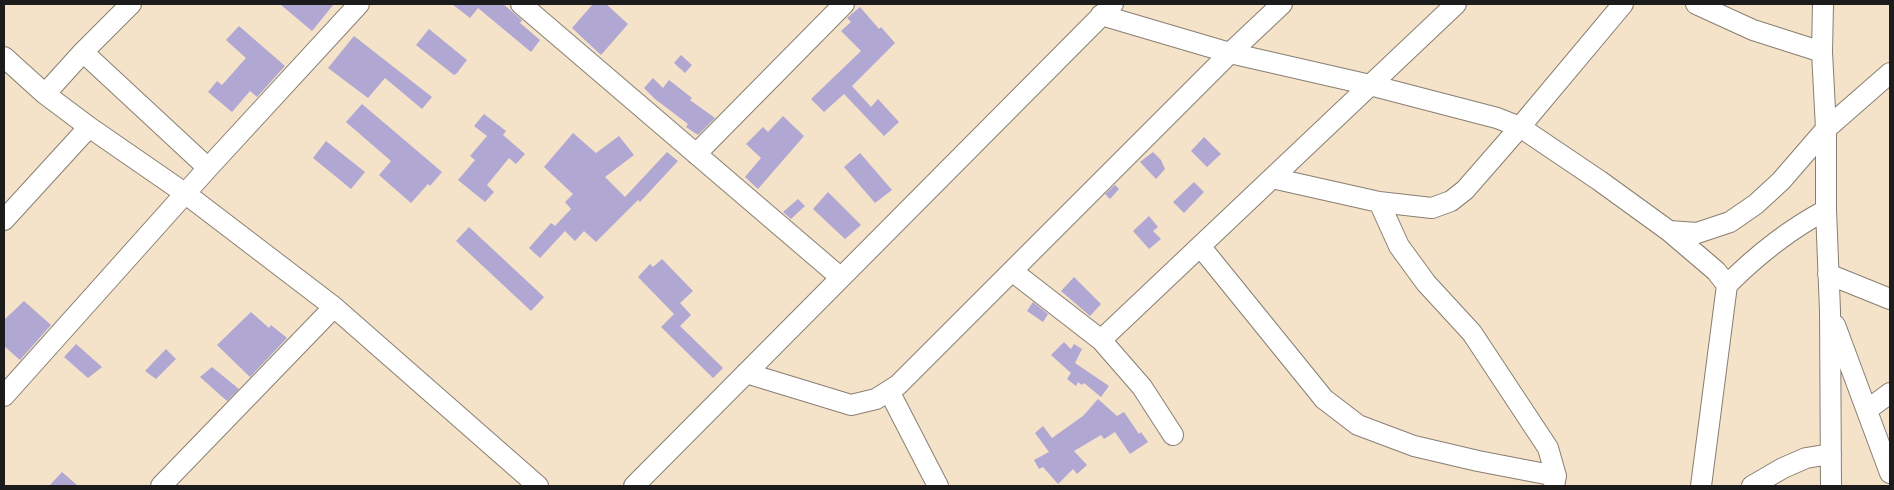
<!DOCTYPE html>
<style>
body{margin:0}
#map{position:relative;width:1894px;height:490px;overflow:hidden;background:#f4e2c9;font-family:Delius,sans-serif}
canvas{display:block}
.frame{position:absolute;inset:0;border:5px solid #1c1c1c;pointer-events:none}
</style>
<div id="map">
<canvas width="1894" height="490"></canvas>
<div class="frame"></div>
</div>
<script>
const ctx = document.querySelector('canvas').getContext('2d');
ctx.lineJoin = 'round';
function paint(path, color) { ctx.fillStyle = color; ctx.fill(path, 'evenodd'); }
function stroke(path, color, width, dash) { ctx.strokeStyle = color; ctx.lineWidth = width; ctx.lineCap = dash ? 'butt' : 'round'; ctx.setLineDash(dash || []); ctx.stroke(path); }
paint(new Path2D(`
 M 280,4 L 334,4 L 312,31 Z
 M 452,4 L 503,4 L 522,20 L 520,23 L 540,40 L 531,52 L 478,8 L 470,18 Z
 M 593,4 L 606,4 L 628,24 L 601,55 L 572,28 Z
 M 860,7 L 879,29 L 881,27 L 895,43 L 852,86 L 871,107 L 878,99 L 899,122 L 884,136 L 844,94 L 824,112 L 811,99 L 861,51 L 841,31 L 851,22 L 847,18 Z
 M 239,26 L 285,66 L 257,97 L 250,91 L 232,112 L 208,92 L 217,81 L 222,85 L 246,58 L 226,40 Z
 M 429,29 L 467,60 L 457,73 L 454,75 L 416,45 Z
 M 354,36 L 432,97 L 422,109 L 385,78 L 368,98 L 328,68 Z
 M 681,55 L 692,65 L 685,73 L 674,63 Z
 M 653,78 L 663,88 L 669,80 L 692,98 L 690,100 L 715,118 L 698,135 L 686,127 L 688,124 L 655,99 L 644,88 Z
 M 362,104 L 442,172 L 430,186 L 428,184 L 411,203 L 379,175 L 391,161 L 346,122 Z
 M 484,114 L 506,131 L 503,135 L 525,154 L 516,164 L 509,158 L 487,185 L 494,192 L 485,202 L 458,180 L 475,160 L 470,156 L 487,136 L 474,126 Z
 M 783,116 L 804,136 L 758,189 L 745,177 L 761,158 L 746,144 L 763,127 L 768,132 Z
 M 573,133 L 596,153 L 619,136 L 634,155 L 605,177 L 625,197 L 667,152 L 678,161 L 640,202 L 638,200 L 596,242 L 584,231 L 575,241 L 565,231 L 540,258 L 529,248 L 551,223 L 555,226 L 571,209 L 565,202 L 573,194 L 544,167 Z
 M 1204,137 L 1221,154 L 1207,167 L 1191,151 Z
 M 326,141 L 365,172 L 351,189 L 313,158 Z
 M 1153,152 L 1161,160 L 1165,169 L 1156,179 L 1140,162 Z
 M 860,153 L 892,190 L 875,203 L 844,167 Z
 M 1194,182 L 1204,192 L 1184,213 L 1173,202 Z
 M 1115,185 L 1119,189 L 1110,199 L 1105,194 Z
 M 828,192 L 861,225 L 845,239 L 813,209 Z
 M 798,199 L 805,206 L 791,219 L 783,212 Z
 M 1149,216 L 1158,227 L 1153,231 L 1161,239 L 1149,249 L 1133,231 Z
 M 469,227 L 544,297 L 531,311 L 456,241 Z
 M 662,259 L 693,291 L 680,303 L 691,315 L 680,326 L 723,368 L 713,378 L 661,327 L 674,314 L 638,277 L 650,264 L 653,267 Z
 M 1074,277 L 1101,304 L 1090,316 L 1061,291 Z
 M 24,301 L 51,325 L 20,360 L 4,346 L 4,320 Z
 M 1033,302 L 1048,314 L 1043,322 L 1027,311 Z
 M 251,312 L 269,328 L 271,325 L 287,338 L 250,377 L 217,345 Z
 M 1064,342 L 1071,349 L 1074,344 L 1082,349 L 1075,363 L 1109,386 L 1101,397 L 1084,383 L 1082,385 L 1078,382 L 1076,386 L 1067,379 L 1071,373 L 1051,355 Z
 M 76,344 L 102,367 L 88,378 L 64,357 Z
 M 166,349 L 176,359 L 156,379 L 145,371 Z
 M 212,367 L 239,389 L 227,401 L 200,377 Z
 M 1098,399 L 1117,416 L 1124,412 L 1139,434 L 1141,432 L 1148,442 L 1130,454 L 1115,432 L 1104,439 L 1101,435 L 1074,451 L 1087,465 L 1077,474 L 1073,469 L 1058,484 L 1043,467 L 1039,469 L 1034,460 L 1049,452 L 1035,433 L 1043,426 L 1052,438 L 1083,416 Z
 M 62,472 L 78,486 L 49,486 Z`), '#b0a7d3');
const minor = new Path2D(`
 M 521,4 L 840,277
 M 1696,4 L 1753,30 L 1822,52
 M 1823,4 L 1822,52 L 1826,129 L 1826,210 L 1830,311 L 1831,486
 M 1101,15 L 1230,53 L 1370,85 L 1497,118 L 1520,127 L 1600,181 L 1669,231 L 1716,271 L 1727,285
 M 83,52 L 208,168
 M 4,57 L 45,94 L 89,127 L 186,194 L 334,307 L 538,486
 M 45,94 L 83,52 L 131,4
 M 696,154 L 844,4
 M 1272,178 L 1379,202 L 1432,208 L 1451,201 L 1465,190 L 1520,127 L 1623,4
 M 1379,202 L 1399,246 L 1426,283 L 1472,333 L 1548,448 L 1556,476 L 1554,486
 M 4,220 L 89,127
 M 1669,231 L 1697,233 L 1730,222 L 1756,204 L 1781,181 L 1826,129 L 1890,73
 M 1200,246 L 1324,399 L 1358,425 L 1414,446 L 1478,461 L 1556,476
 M 1012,271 L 1101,340 L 1142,387 L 1173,435
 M 1828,274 L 1890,299
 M 1835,325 L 1890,473
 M 1101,340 L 1456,4
 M 746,373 L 851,405 L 876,399 L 898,385 L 1230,53 L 1282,4
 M 889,391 L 938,486
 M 4,396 L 208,168 L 359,4
 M 1867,410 L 1890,393
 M 161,486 L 334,307
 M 634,486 L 1113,4
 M 1701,486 L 1727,285 C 1757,255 1788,230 1826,210
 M 1752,486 L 1783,468 L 1806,458 L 1831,454`);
stroke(minor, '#887f72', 22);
stroke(minor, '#fff', 20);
</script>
